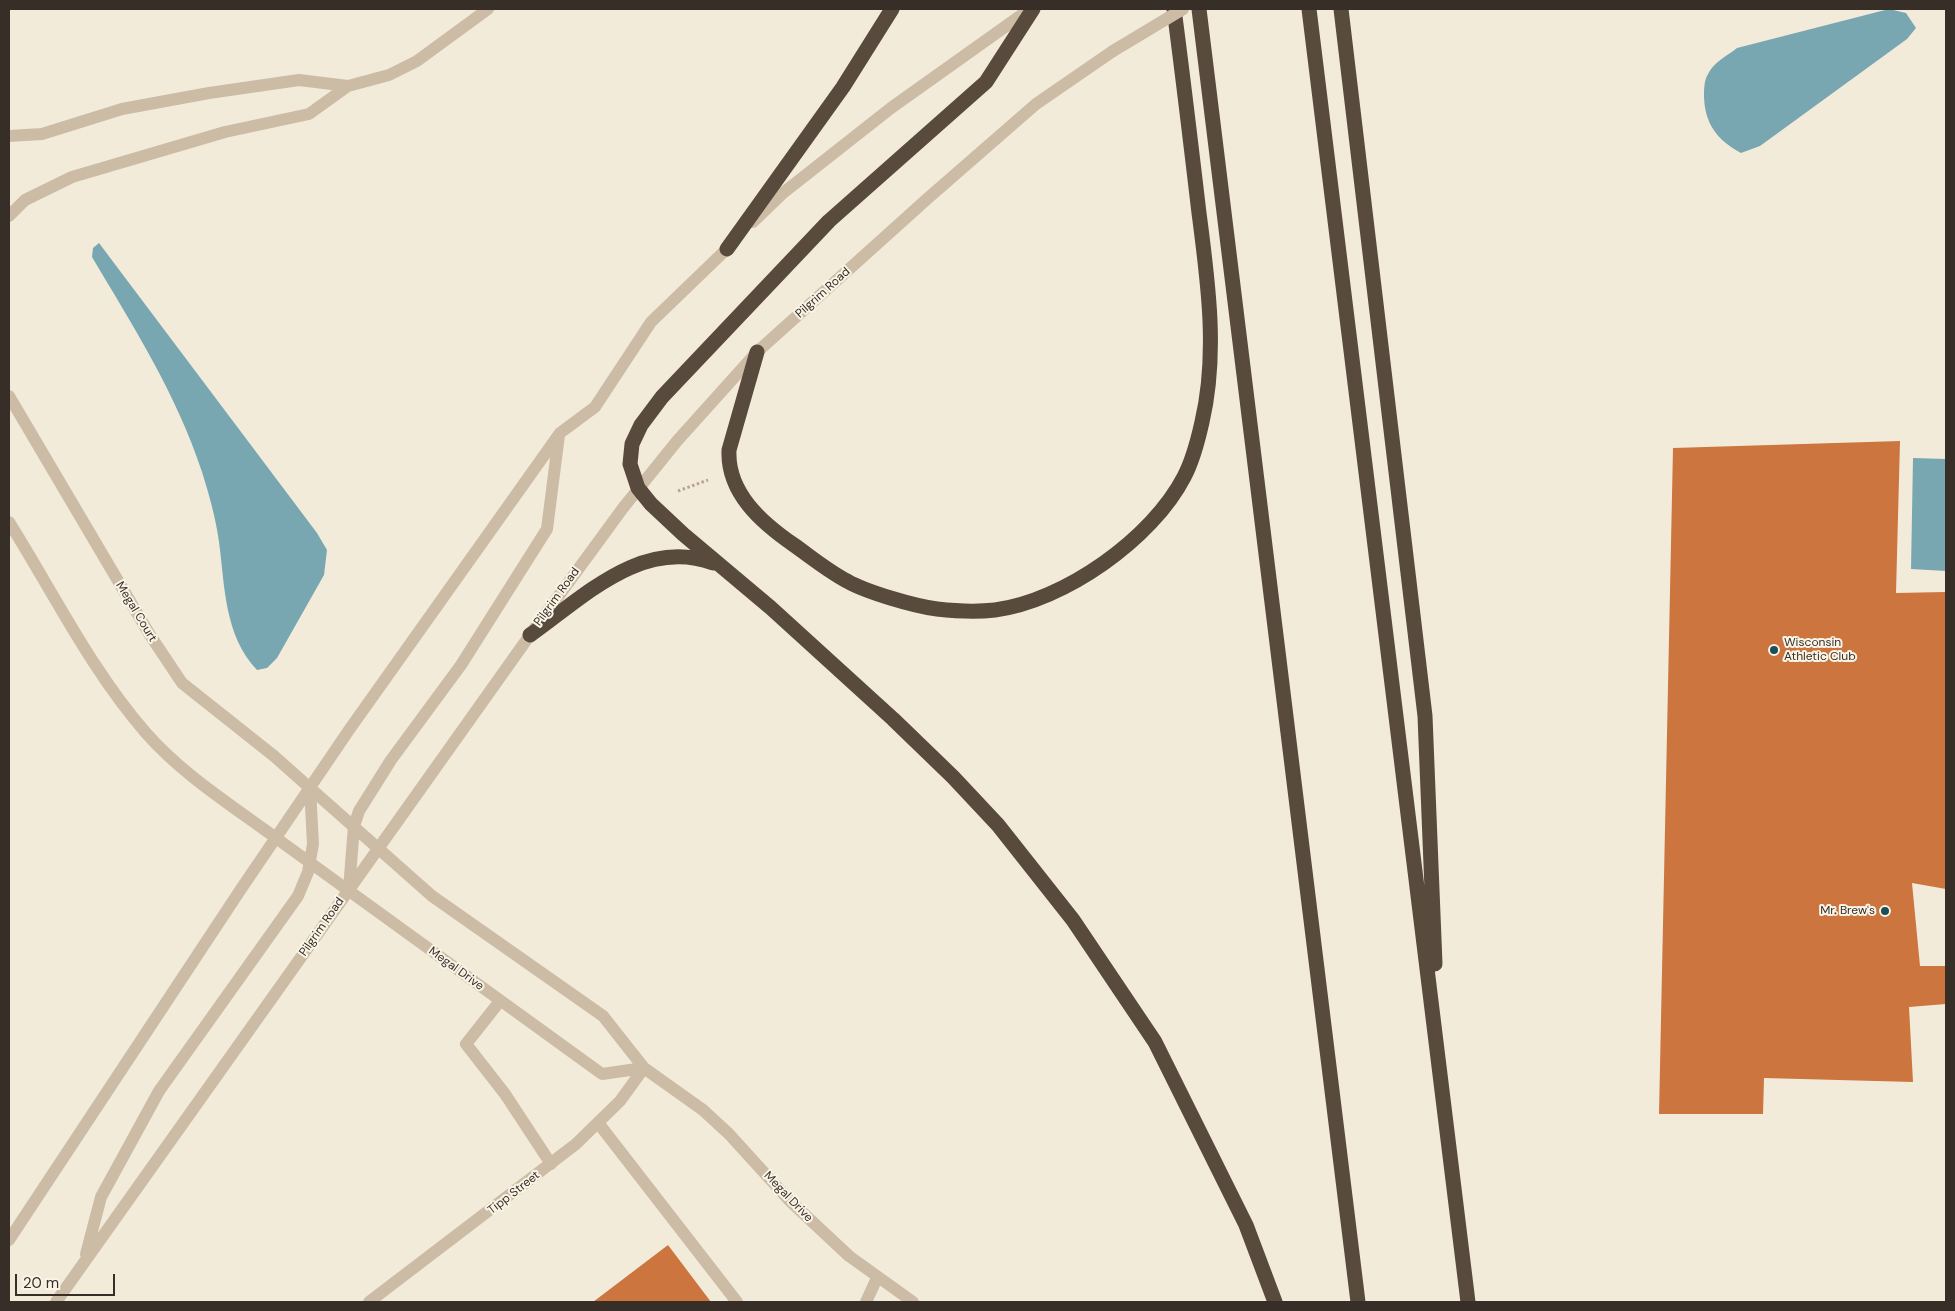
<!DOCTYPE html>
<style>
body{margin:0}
#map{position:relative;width:1955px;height:1311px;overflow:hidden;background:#f3ebda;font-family:"DM Sans",sans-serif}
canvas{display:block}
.frame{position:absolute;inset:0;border:10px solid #372e27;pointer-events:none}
.scale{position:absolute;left:15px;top:1274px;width:100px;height:22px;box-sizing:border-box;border:2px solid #372e27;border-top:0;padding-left:6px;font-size:15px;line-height:18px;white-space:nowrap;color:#372e27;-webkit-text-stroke:4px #faf4e7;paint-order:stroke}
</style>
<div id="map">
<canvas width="1955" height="1311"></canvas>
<div class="frame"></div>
<div class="scale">20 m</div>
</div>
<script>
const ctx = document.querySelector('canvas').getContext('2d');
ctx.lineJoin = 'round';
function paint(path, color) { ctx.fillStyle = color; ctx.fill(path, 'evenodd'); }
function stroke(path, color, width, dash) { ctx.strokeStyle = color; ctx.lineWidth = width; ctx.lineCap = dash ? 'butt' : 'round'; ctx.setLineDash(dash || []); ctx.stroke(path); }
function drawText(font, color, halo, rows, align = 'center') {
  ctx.font = font + ' "DM Sans",sans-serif'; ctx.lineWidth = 4; ctx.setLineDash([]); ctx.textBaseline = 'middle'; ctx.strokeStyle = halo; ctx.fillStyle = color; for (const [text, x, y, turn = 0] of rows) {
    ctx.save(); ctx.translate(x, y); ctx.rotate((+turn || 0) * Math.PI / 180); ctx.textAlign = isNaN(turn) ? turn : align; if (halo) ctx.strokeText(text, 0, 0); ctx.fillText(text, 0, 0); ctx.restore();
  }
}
paint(new Path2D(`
 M 1889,9 L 1906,13 L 1916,28 L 1907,39 L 1760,146 L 1741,153 C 1717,140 1705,124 1704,97 C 1704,90 1704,80 1708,74 C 1714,62 1727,56 1737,48 Z
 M 99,243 L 317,533 L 327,550 L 324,575 L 277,658 L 267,668 L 257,670 C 224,635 225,586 219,542 C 216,519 209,494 202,472 C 177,395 133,326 92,257 L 93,248 Z
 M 1913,458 L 1946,459 L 1946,571 L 1911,569 Z`), '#78a7b2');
paint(new Path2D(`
 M 1900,441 L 1896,593 L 1946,592 L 1946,889 L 1912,883 L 1920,966 L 1946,966 L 1946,1004 L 1909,1007 L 1913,1082 L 1764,1078 L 1763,1114 L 1659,1114 L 1673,448 Z
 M 668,1245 L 711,1302 L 593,1302 Z`), '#cd753f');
stroke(new Path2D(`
 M 678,491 L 708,480`), '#b8a690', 3, [2.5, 2.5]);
stroke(new Path2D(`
 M 9,136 L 42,134 L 122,109 L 209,93 L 299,80 L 348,86
 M 9,216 L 25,200 L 72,177 L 225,132 L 309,114 L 348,86 L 389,75 L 417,61 L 488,9
 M 9,396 L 150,635 L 182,683 L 274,756 L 310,788
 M 9,522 C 53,592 91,670 146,733 C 183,775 231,805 276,838
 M 500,1001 L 466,1044 L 505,1094 L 551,1164
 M 599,1124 L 737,1302
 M 866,1302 L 877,1278`), '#ccbca6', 12);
stroke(new Path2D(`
 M 310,788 L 432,896 L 603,1016 L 644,1068 L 703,1110 L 729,1134 L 789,1200 L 849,1256 L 913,1302
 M 276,838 L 602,1074 L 644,1068
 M 369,1302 L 576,1144 L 620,1101 L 644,1068`), '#ccbca6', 12);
stroke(new Path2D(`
 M 753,222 L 783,193 L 891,108 L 1030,9
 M 349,889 L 354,826 L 359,811 L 391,760 L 461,665 L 547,529 L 559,435
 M 9,1240 L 241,889 L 349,730 L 560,433 L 595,407 L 651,322 L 734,242
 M 86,1254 L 101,1197 L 159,1091 L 298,896 L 308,872 L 313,844 L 310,788
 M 56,1302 L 530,635 L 623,508 L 677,441 L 757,352 L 927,199 L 1036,104 L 1113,51`), '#ccbca6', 12);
stroke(new Path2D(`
 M 1033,9 L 986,82 L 829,221 L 662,397 L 641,425 L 632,444 L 630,464 L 638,488 L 651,504 L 683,534 L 771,608 L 893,719 L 953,777 L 998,825 L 1073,920 L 1155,1042 L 1246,1225 L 1275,1302
 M 1199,9 L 1358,1302
 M 1309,9 L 1468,1302
 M 1341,9 L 1425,716 L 1435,964
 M 727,249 L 843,87 L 892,9
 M 757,352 L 729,450 C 727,493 762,523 794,545 C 811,557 828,571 847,581 C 866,592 914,606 937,609 C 955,611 977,612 995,610 C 1064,601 1152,539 1184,477 C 1192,462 1198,440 1202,422 C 1218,354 1208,282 1199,213 C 1191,145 1183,77 1174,9
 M 530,635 C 584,597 642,537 713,563`), '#594a3e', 15);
stroke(new Path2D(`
 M 1113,51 L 1183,9`), '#ccbca6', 12);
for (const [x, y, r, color] of [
 [1774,650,5,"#1a4e5b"],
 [1885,911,5,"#1a4e5b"]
]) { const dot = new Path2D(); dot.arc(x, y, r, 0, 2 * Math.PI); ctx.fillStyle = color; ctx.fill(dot); stroke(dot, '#faf4e7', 2); }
drawText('12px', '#372e27', '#faf4e7', [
 ["Pilgrim Road",823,293,-42],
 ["Pilgrim Road",557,597,-54],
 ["Megal Court",136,612,59],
 ["Pilgrim Road",322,927,-55],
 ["Megal Drive",456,969,36],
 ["Tipp Street",514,1193,-38],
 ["Megal Drive",788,1197,46]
]);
drawText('12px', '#372e27', '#faf4e7', [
 ["Wisconsin",1784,643],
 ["Athletic Club",1784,657],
 ["Mr. Brew's",1875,911,"right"]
], 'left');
</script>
